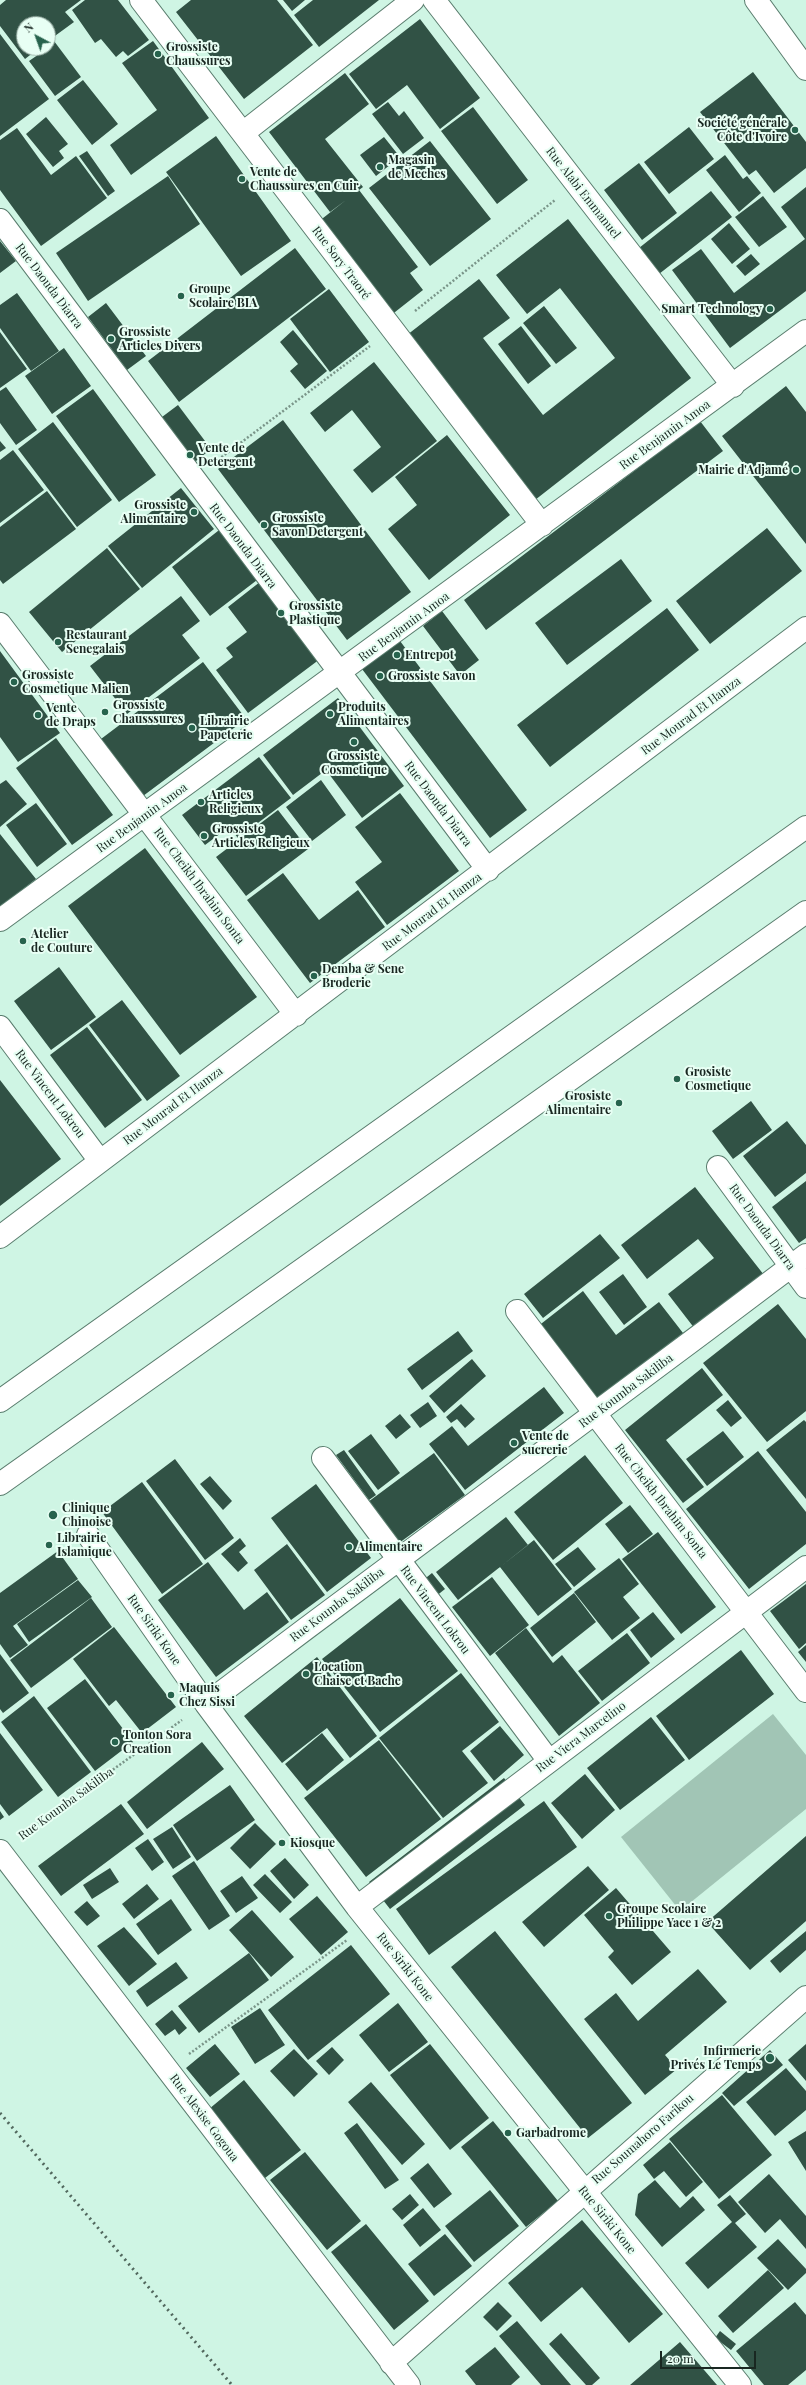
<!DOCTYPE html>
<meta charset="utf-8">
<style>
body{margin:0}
#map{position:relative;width:806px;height:2385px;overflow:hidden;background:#cff5e4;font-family:"Playfair Display",serif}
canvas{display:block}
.north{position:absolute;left:16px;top:16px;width:40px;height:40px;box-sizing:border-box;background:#e8fff4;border:1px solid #95a9a0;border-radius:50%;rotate:319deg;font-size:11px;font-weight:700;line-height:16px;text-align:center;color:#192721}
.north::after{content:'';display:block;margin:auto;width:14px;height:18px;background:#27634d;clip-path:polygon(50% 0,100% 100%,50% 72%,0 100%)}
.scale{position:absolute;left:660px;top:2351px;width:96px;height:18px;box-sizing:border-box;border:2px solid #192721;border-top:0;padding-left:5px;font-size:12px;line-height:14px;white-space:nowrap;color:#192721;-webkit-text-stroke:3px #e8fff4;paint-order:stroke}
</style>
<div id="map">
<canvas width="806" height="2385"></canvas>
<div class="north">N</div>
<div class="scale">20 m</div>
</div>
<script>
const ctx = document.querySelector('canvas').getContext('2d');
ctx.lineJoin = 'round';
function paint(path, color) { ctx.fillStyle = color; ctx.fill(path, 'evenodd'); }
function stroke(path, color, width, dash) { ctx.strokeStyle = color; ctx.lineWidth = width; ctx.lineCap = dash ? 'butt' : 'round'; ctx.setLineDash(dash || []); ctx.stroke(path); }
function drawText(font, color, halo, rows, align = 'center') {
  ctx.font = font + ' "Playfair Display",serif'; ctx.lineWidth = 4; ctx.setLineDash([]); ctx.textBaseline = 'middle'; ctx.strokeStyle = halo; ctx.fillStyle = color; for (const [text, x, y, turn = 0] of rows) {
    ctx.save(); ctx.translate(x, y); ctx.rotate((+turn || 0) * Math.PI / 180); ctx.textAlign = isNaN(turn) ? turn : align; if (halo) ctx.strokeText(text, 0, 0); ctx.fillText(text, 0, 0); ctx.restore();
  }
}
paint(new Path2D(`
 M 773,1714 L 806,1755 L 806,1809 L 680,1911 L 621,1837 Z`), '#a1c5b5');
paint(new Path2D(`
 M 6,0 L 81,0 L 65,12 L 74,22 L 48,41 L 48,24 L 24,24 L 24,48 L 39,48 L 25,59 L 0,26 L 0,5 Z
 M 85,0 L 118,0 L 149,40 L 128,56 L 123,51 L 116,57 L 101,39 L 95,43 L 72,10 Z
 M 191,0 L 277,0 L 313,45 L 244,99 L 176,12 Z
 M 283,0 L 305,0 L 292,11 Z
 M 313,0 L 379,0 L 319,47 L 294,15 Z
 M 420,19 L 480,98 L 440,129 L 407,85 L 376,109 L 349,74 Z
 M 0,34 L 49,99 L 0,136 Z
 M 54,41 L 81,77 L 55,96 L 29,61 L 48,48 Z
 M 153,41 L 209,118 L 131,175 L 110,145 L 157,110 L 122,63 Z
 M 753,72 L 806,142 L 806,168 L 774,193 L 756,170 L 749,175 L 700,112 Z
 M 345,73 L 369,104 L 325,139 L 363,187 L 359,190 L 418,267 L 410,273 L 423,290 L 390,316 L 318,222 L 346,200 L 330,212 L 269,132 Z
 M 83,80 L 118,124 L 92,145 L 57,100 Z
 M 388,102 L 399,116 L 404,111 L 424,138 L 403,154 L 372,114 Z
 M 473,107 L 528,180 L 497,204 L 441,131 Z
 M 46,117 L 68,144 L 59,151 L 64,158 L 53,167 L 26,134 Z
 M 689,127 L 714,159 L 669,194 L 644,162 Z
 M 17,128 L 51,175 L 76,156 L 107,198 L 41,246 L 0,190 L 0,140 Z
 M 216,136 L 291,241 L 241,276 L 166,172 Z
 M 384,137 L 400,157 L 376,176 L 360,155 Z
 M 430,141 L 491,219 L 430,266 L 369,188 Z
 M 87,151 L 115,191 L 108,196 L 79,156 Z
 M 725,155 L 743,179 L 747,176 L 761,193 L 739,212 L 706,170 Z
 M 639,163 L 677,213 L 642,240 L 604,190 Z
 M 168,176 L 200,224 L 88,301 L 56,253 Z
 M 806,187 L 806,291 L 730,348 L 672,270 L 701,249 L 734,293 L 805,239 L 781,207 Z
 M 711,191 L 732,217 L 659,274 L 639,248 Z
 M 763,196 L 787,227 L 759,247 L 735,217 Z
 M 568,219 L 691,378 L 535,500 L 407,335 L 479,279 L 510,318 L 483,338 L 543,415 L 615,358 L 560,288 L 527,314 L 496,275 Z
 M 729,223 L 750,249 L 732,264 L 711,239 Z
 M 0,241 L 16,261 L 0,273 Z
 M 295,248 L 326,289 L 179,402 L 148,361 Z
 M 751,254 L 760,264 L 745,276 L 736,266 Z
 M 329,289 L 369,342 L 330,372 L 290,319 Z
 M 17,293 L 59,351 L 31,371 L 0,328 L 0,305 Z
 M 106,303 L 146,356 L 127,370 L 88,317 Z
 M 544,306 L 577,348 L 556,364 L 523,323 Z
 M 521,326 L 551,366 L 528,384 L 498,344 Z
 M 293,330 L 327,371 L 305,389 L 290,371 L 298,364 L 280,342 Z
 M 0,332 L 27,369 L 0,388 Z
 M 64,348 L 91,386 L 52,414 L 25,376 Z
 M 374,362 L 437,441 L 372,493 L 353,470 L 381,447 L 352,410 L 325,432 L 310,413 Z
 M 786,386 L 806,412 L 806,544 L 722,436 Z
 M 6,387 L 37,430 L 16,445 L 0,423 L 0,391 Z
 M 93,389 L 156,475 L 119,502 L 56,416 Z
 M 178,405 L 211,449 L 191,465 L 158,420 Z
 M 283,420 L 411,592 L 347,640 L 218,469 Z
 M 700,421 L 723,451 L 486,630 L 464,600 Z
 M 53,422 L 112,500 L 77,527 L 18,449 Z
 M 447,435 L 510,515 L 429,580 L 388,529 L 417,505 L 395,477 Z
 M 0,441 L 6,448 L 0,452 Z
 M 13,450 L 44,490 L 0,523 L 0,460 Z
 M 181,488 L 214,529 L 142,588 L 108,546 Z
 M 47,491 L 76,529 L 3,584 L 0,580 L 0,527 Z
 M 223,527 L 261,577 L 210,616 L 172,567 Z
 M 767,528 L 802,571 L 710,644 L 676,601 Z
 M 107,548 L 140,589 L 62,652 L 29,612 Z
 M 621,559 L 652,601 L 567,665 L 535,623 Z
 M 265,578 L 324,656 L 248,713 L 216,670 L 233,657 L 226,648 L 247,632 L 228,607 Z
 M 181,596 L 200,621 L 182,635 L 200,658 L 127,714 L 90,666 Z
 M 667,608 L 699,650 L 550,767 L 517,725 Z
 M 442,611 L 479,660 L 460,675 L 423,626 Z
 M 400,641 L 527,810 L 490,838 L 362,669 Z
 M 0,651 L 60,733 L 18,762 L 0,737 Z
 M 203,662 L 246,719 L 139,799 L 97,742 Z
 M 338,698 L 404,786 L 362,818 L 326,770 L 293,795 L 263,755 Z
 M 56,738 L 113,815 L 72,845 L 16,768 Z
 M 259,757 L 291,798 L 238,838 L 229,827 L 205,845 L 182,815 Z
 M 6,780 L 27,804 L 0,827 L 0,784 Z
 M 321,780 L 346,815 L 312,841 L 286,807 Z
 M 400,793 L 459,871 L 387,925 L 355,882 L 382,862 L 355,827 Z
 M 36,803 L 67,844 L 37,867 L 6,825 Z
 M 278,810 L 308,849 L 246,896 L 216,857 Z
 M 0,834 L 36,879 L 0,907 Z
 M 145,848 L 257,997 L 180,1055 L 68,906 Z
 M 283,873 L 319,920 L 358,890 L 385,927 L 310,983 L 247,900 Z
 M 59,967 L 96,1017 L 51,1050 L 14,1001 Z
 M 122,1000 L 180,1076 L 147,1101 L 89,1025 Z
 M 87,1027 L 142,1100 L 105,1128 L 50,1055 Z
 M 0,1080 L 61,1159 L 0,1206 Z
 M 751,1101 L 772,1130 L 733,1159 L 712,1131 Z
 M 787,1121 L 806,1145 L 806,1173 L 775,1197 L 743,1156 Z
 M 806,1181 L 806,1238 L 799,1243 L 772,1207 Z
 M 695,1187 L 764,1275 L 695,1329 L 668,1294 L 714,1258 L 698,1239 L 647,1279 L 621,1245 Z
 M 600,1234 L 620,1258 L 543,1318 L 524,1294 Z
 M 623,1274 L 647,1307 L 624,1325 L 599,1292 Z
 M 583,1291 L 616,1335 L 659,1302 L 683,1333 L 596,1402 L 537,1327 Z
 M 778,1304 L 806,1339 L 806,1411 L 767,1442 L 703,1363 Z
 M 458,1331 L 473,1351 L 422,1390 L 407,1369 Z
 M 472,1359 L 486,1376 L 444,1413 L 429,1396 Z
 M 702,1368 L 723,1395 L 666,1440 L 704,1487 L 683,1503 L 625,1430 Z
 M 544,1387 L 564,1413 L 465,1490 L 429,1444 L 452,1426 L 468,1446 Z
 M 728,1400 L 742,1418 L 731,1427 L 716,1410 Z
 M 428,1402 L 437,1416 L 420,1428 L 410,1415 Z
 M 461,1404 L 475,1419 L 465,1428 L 457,1419 L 451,1423 L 446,1417 Z
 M 400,1414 L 411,1427 L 396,1439 L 385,1426 Z
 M 804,1420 L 806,1422 L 806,1499 L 766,1450 Z
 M 723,1431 L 744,1457 L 707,1486 L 686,1459 Z
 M 371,1434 L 400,1473 L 378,1490 L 348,1451 Z
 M 344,1450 L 376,1495 L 369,1500 L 336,1455 Z
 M 758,1451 L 806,1512 L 806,1544 L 749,1589 L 686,1509 Z
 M 434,1453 L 465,1495 L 399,1543 L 368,1502 Z
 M 585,1455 L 623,1503 L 553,1560 L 514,1512 Z
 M 175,1459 L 234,1538 L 205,1560 L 146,1481 Z
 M 210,1476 L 232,1501 L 223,1510 L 200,1484 Z
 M 142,1482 L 203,1564 L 162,1594 L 102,1512 Z
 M 316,1484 L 371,1558 L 327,1592 L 271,1518 Z
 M 630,1505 L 653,1534 L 628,1553 L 605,1524 Z
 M 506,1517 L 528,1545 L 458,1600 L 436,1572 Z
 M 658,1532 L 716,1607 L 681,1634 L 622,1559 Z
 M 240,1538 L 246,1546 L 239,1552 L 248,1563 L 238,1572 L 221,1554 Z
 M 534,1540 L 572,1589 L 538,1616 L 500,1567 Z
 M 287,1544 L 325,1595 L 291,1620 L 254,1570 Z
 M 578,1547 L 596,1569 L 574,1587 L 555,1564 Z
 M 58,1551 L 78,1579 L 13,1626 L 28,1645 L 10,1658 L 0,1644 L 0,1593 Z
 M 619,1558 L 639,1584 L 623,1597 L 640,1618 L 612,1640 L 574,1592 Z
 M 208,1562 L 244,1610 L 267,1592 L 289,1622 L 216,1677 L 158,1600 Z
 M 432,1573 L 445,1589 L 435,1597 L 422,1581 Z
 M 492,1577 L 529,1625 L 490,1656 L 452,1607 Z
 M 78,1580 L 92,1597 L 29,1642 L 17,1624 Z
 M 806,1584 L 806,1643 L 799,1649 L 770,1611 Z
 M 574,1593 L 596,1622 L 552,1657 L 530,1628 Z
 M 91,1598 L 112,1627 L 31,1688 L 10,1660 Z
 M 400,1598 L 458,1671 L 380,1732 L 322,1659 Z
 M 653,1612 L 675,1639 L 651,1658 L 630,1630 Z
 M 114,1627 L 176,1707 L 142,1733 L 116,1700 L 109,1706 L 73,1659 Z
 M 526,1628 L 553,1663 L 562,1655 L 600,1703 L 559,1736 L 495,1653 Z
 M 627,1633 L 650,1663 L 602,1701 L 578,1671 Z
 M 806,1645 L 806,1662 L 798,1652 Z
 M 741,1650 L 774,1694 L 689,1760 L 656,1716 Z
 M 0,1654 L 29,1693 L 3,1713 L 0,1709 Z
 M 317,1657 L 377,1736 L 350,1758 L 327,1728 L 282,1763 L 244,1716 Z
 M 461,1673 L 499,1722 L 462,1751 L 488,1783 L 443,1818 L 379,1738 Z
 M 85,1679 L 133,1742 L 95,1771 L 47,1708 Z
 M 34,1696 L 91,1772 L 58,1797 L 1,1722 Z
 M 651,1717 L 685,1760 L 620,1810 L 587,1768 Z
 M 500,1726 L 524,1755 L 494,1781 L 470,1751 Z
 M 0,1733 L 43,1790 L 9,1816 L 0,1804 Z
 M 322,1733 L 344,1760 L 307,1791 L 285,1764 Z
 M 379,1740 L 441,1819 L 366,1877 L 304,1798 Z
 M 202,1742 L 224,1769 L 147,1829 L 127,1802 Z
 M 585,1774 L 615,1810 L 582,1839 L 551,1803 Z
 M 504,1778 L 525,1805 L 390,1909 L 369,1882 Z
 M 230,1785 L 255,1820 L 197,1861 L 173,1825 Z
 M 544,1801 L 577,1847 L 429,1955 L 396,1909 Z
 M 121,1804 L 144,1834 L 61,1896 L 38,1866 Z
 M 0,1811 L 4,1817 L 0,1820 Z
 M 255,1823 L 276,1844 L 250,1869 L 230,1848 Z
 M 172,1827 L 191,1857 L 173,1869 L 153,1839 Z
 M 806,1836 L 806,1921 L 750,1970 L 707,1922 Z
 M 148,1839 L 164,1862 L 152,1871 L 135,1848 Z
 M 285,1858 L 309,1885 L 294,1899 L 270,1871 Z
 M 194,1861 L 230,1916 L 209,1930 L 172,1876 Z
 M 588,1866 L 609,1890 L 544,1947 L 522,1922 Z
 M 110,1868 L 119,1882 L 92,1899 L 83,1885 Z
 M 265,1874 L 292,1902 L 280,1913 L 253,1885 Z
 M 242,1876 L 258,1898 L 236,1913 L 220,1891 Z
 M 147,1884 L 159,1899 L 134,1919 L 122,1904 Z
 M 616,1888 L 671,1952 L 632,1985 L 608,1957 L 614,1951 L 584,1915 Z
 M 317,1896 L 348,1932 L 321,1955 L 289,1919 Z
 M 171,1899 L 192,1930 L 158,1955 L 136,1924 Z
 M 87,1901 L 100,1916 L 87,1926 L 74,1912 Z
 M 252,1910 L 294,1957 L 271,1977 L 229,1930 Z
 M 124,1927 L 157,1964 L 129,1986 L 97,1946 Z
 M 495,1931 L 632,2103 L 588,2138 L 451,1967 Z
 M 806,1931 L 806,1950 L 780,1973 L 770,1961 Z
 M 351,1945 L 390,1994 L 308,2060 L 268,2010 Z
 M 249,1953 L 269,1980 L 199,2033 L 178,2006 Z
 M 176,1962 L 188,1978 L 147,2007 L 136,1991 Z
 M 698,1969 L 727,2002 L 665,2055 L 677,2069 L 645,2095 L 584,2019 L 616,1993 L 638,2021 Z
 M 398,2003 L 428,2042 L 389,2072 L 359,2035 Z
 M 260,2008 L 285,2045 L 255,2064 L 231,2027 Z
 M 172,2010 L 187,2028 L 179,2035 L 175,2029 L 165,2036 L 155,2024 Z
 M 215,2044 L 240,2074 L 210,2097 L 186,2068 Z
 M 430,2044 L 489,2118 L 450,2150 L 390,2075 Z
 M 806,2044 L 806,2081 L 788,2060 Z
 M 332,2047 L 344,2060 L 329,2075 L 316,2061 Z
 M 294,2049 L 318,2074 L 294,2097 L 270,2071 Z
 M 770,2050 L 783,2065 L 734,2106 L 722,2093 Z
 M 786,2068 L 806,2091 L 806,2110 L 775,2136 L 746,2102 Z
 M 244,2080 L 301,2150 L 265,2178 L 209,2109 Z
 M 371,2082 L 425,2144 L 402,2165 L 348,2102 Z
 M 722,2095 L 772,2155 L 719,2199 L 669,2139 Z
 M 493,2121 L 558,2201 L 526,2227 L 461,2147 Z
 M 357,2123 L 399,2180 L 385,2189 L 344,2133 Z
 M 806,2131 L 806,2171 L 788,2142 Z
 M 670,2142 L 703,2182 L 686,2197 L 664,2171 L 654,2179 L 643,2165 Z
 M 305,2152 L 361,2221 L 327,2250 L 270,2180 Z
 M 428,2163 L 452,2194 L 434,2208 L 410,2178 Z
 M 769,2174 L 806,2216 L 806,2249 L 780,2219 L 765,2233 L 738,2202 Z
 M 655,2180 L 680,2208 L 693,2196 L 705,2210 L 662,2247 L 635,2215 L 638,2194 Z
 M 490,2190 L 519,2226 L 474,2262 L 445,2226 Z
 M 410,2194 L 419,2205 L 402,2220 L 392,2209 Z
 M 730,2195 L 746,2214 L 735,2223 L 757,2247 L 708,2289 L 685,2263 L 732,2222 L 717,2205 Z
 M 423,2208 L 441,2230 L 420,2247 L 403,2225 Z
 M 582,2220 L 663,2314 L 629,2343 L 582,2287 L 541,2322 L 508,2283 Z
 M 366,2224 L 429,2301 L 394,2330 L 331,2252 Z
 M 445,2234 L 472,2266 L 434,2296 L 408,2264 Z
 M 778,2239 L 806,2269 L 806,2273 L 788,2290 L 757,2258 Z
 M 768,2270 L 784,2288 L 733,2333 L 718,2316 Z
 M 498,2302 L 512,2316 L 497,2331 L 483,2317 Z
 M 795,2302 L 806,2315 L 806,2370 L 788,2385 L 764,2385 L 736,2351 Z
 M 517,2321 L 571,2385 L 541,2385 L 499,2336 Z
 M 720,2331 L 736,2344 L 731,2350 L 715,2338 Z
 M 561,2333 L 600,2378 L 592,2385 L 586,2385 L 549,2344 Z
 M 680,2342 L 717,2385 L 630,2385 Z
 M 495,2347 L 520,2377 L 511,2385 L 476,2385 L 465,2371 Z`), '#315245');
const minor = new Path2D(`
 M 141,0 L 542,525
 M 434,0 L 733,386
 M 756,0 L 806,69
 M 243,133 L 413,0
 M 0,220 L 488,870
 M 0,624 L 296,1015
 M 0,920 L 806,331
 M 0,1027 L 100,1161
 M 718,1167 L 806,1287
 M 0,1237 L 806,628
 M 517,1311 L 806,1691
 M 323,1458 L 549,1761
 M 88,1535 L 206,1704 L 357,1907 L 740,2385
 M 206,1704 C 405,1553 607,1406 806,1255
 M 0,1851 L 409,2385
 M 357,1907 L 806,1567
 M 391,2363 L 806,1997`);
const highway = new Path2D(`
 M 0,1401 L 806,827
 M 0,1484 L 806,912`);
stroke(minor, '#5a7d6e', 24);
stroke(highway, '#5a7d6e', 24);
stroke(new Path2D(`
 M 415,311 L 555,200
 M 215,462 L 370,346
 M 22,1835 L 182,1720
 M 189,2054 L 347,1940`), '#7a9589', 2.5, [2, 2]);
stroke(minor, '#fff', 22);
stroke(highway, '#fff', 22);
stroke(new Path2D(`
 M 0,2113 L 232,2385`), '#52685e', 3, [2, 4]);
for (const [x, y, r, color] of [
 [158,54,4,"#27634d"],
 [795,130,4,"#27634d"],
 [380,167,4,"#27634d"],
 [242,179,4,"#27634d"],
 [181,296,4,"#27634d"],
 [770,309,4,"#27634d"],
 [111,339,4,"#27634d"],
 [190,455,4,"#27634d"],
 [796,470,4,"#27634d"],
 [194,512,4,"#27634d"],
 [264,525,4,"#27634d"],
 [281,613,4,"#27634d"],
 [58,642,4,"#27634d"],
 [397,655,4,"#27634d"],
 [380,676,4,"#27634d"],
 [14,682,4,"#27634d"],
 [105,712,4,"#27634d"],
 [330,714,4,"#27634d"],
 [38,715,4,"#27634d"],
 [192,728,4,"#27634d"],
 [354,742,4,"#27634d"],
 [201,802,4,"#27634d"],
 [204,836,4,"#27634d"],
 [23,941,4,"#27634d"],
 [314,976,4,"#27634d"],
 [677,1079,4,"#27634d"],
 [619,1103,4,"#27634d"],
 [514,1443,4,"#27634d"],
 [53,1515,5,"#27634d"],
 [49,1545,4,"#27634d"],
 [349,1547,4,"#27634d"],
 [306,1674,4,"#27634d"],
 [171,1695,4,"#27634d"],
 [115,1742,4,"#27634d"],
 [282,1843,4,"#27634d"],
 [609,1916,4,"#27634d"],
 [770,2058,5,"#27634d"],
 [508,2133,4,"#27634d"]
]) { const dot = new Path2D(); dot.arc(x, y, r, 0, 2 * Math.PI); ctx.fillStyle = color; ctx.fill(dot); stroke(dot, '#e8fff4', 1.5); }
drawText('bold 12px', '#192721', '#e8fff4', [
 ["Grossiste",166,47],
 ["Chaussures",166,61],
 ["Société générale",787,123,"right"],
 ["Côte d'Ivoire",787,137,"right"],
 ["Magasin",388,160],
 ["de Meches",388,174],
 ["Vente de",250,172],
 ["Chaussures en Cuir",250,186],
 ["Groupe",189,289],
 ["Scolaire BIA",189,303],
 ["Smart Technology",762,309,"right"],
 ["Grossiste",119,332],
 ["Articles Divers",119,346],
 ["Vente de",198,448],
 ["Detergent",198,462],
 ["Mairie d'Adjamé",788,470,"right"],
 ["Grossiste",186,505,"right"],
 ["Alimentaire",186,519,"right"],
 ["Grossiste",272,518],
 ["Savon Detergent",272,532],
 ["Grossiste",289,606],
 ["Plastique",289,620],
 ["Restaurant",66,635],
 ["Senegalais",66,649],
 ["Entrepot",405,655],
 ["Grossiste",22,675],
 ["Cosmetique Malien",22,689],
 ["Grossiste Savon",388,676],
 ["Grossiste",113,705],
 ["Chausssures",113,719],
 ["Produits",338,707],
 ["Alimentaires",338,721],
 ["Vente",46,708],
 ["de Draps",46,722],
 ["Librairie",200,721],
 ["Papeterie",200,735],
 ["Grossiste",354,756,"center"],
 ["Cosmetique",354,770,"center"],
 ["Articles",209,795],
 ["Religieux",209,809],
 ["Grossiste",212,829],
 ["Articles Religieux",212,843],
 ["Atelier",31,934],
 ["de Couture",31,948],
 ["Demba & Sene",322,969],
 ["Broderie",322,983],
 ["Grosiste",685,1072],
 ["Cosmetique",685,1086],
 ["Grosiste",611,1096,"right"],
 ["Alimentaire",611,1110,"right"],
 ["Vente de",522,1436],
 ["sucrerie",522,1450],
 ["Clinique",62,1508],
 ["Chinoise",62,1522],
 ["Librairie",57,1538],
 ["Islamique",57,1552],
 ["Alimentaire",357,1547],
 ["Location",314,1667],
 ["Chaise et Bache",314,1681],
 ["Maquis",179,1688],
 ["Chez Sissi",179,1702],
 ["Tonton Sora",123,1735],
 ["Creation",123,1749],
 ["Kiosque",290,1843],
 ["Groupe Scolaire",617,1909],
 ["Philippe Yace 1 & 2",617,1923],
 ["Infirmerie",761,2051,"right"],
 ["Privés Le Temps",761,2065,"right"],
 ["Garbadrome",516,2133]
], 'left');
drawText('12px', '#192721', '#e8fff4', [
 ["Rue Alabi Emmanuel",583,193,52],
 ["Rue Sory Traoré",341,263,53],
 ["Rue Daouda Diarra",49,286,53],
 ["Rue Benjamin Amoa",665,435,-36],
 ["Rue Daouda Diarra",243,546,53],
 ["Rue Benjamin Amoa",404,627,-36],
 ["Rue Mourad Et Hamza",691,716,-37],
 ["Rue Daouda Diarra",438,804,53],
 ["Rue Benjamin Amoa",142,818,-36],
 ["Rue Cheikh Ibrahim Sonta",199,886,53],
 ["Rue Mourad Et Hamza",432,912,-37],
 ["Rue Vincent Lokrou",50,1094,53],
 ["Rue Mourad Et Hamza",173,1106,-37],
 ["Rue Daouda Diarra",762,1227,54],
 ["Rue Koumba Sakiliba",626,1391,-37],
 ["Rue Cheikh Ibrahim Sonta",661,1501,52],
 ["Rue Koumba Sakiliba",337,1605,-37],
 ["Rue Vincent Lokrou",435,1610,53],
 ["Rue Siriki Kone",154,1630,55],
 ["Rue Viera Marcelino",581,1737,-37],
 ["Rue Koumba Sakiliba",66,1804,-36],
 ["Rue Siriki Kone",405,1967,52],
 ["Rue Alexise Gogoua",204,2118,53],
 ["Rue Soumahoro Farikou",643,2139,-41],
 ["Rue Siriki Kone",607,2220,51]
]);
</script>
